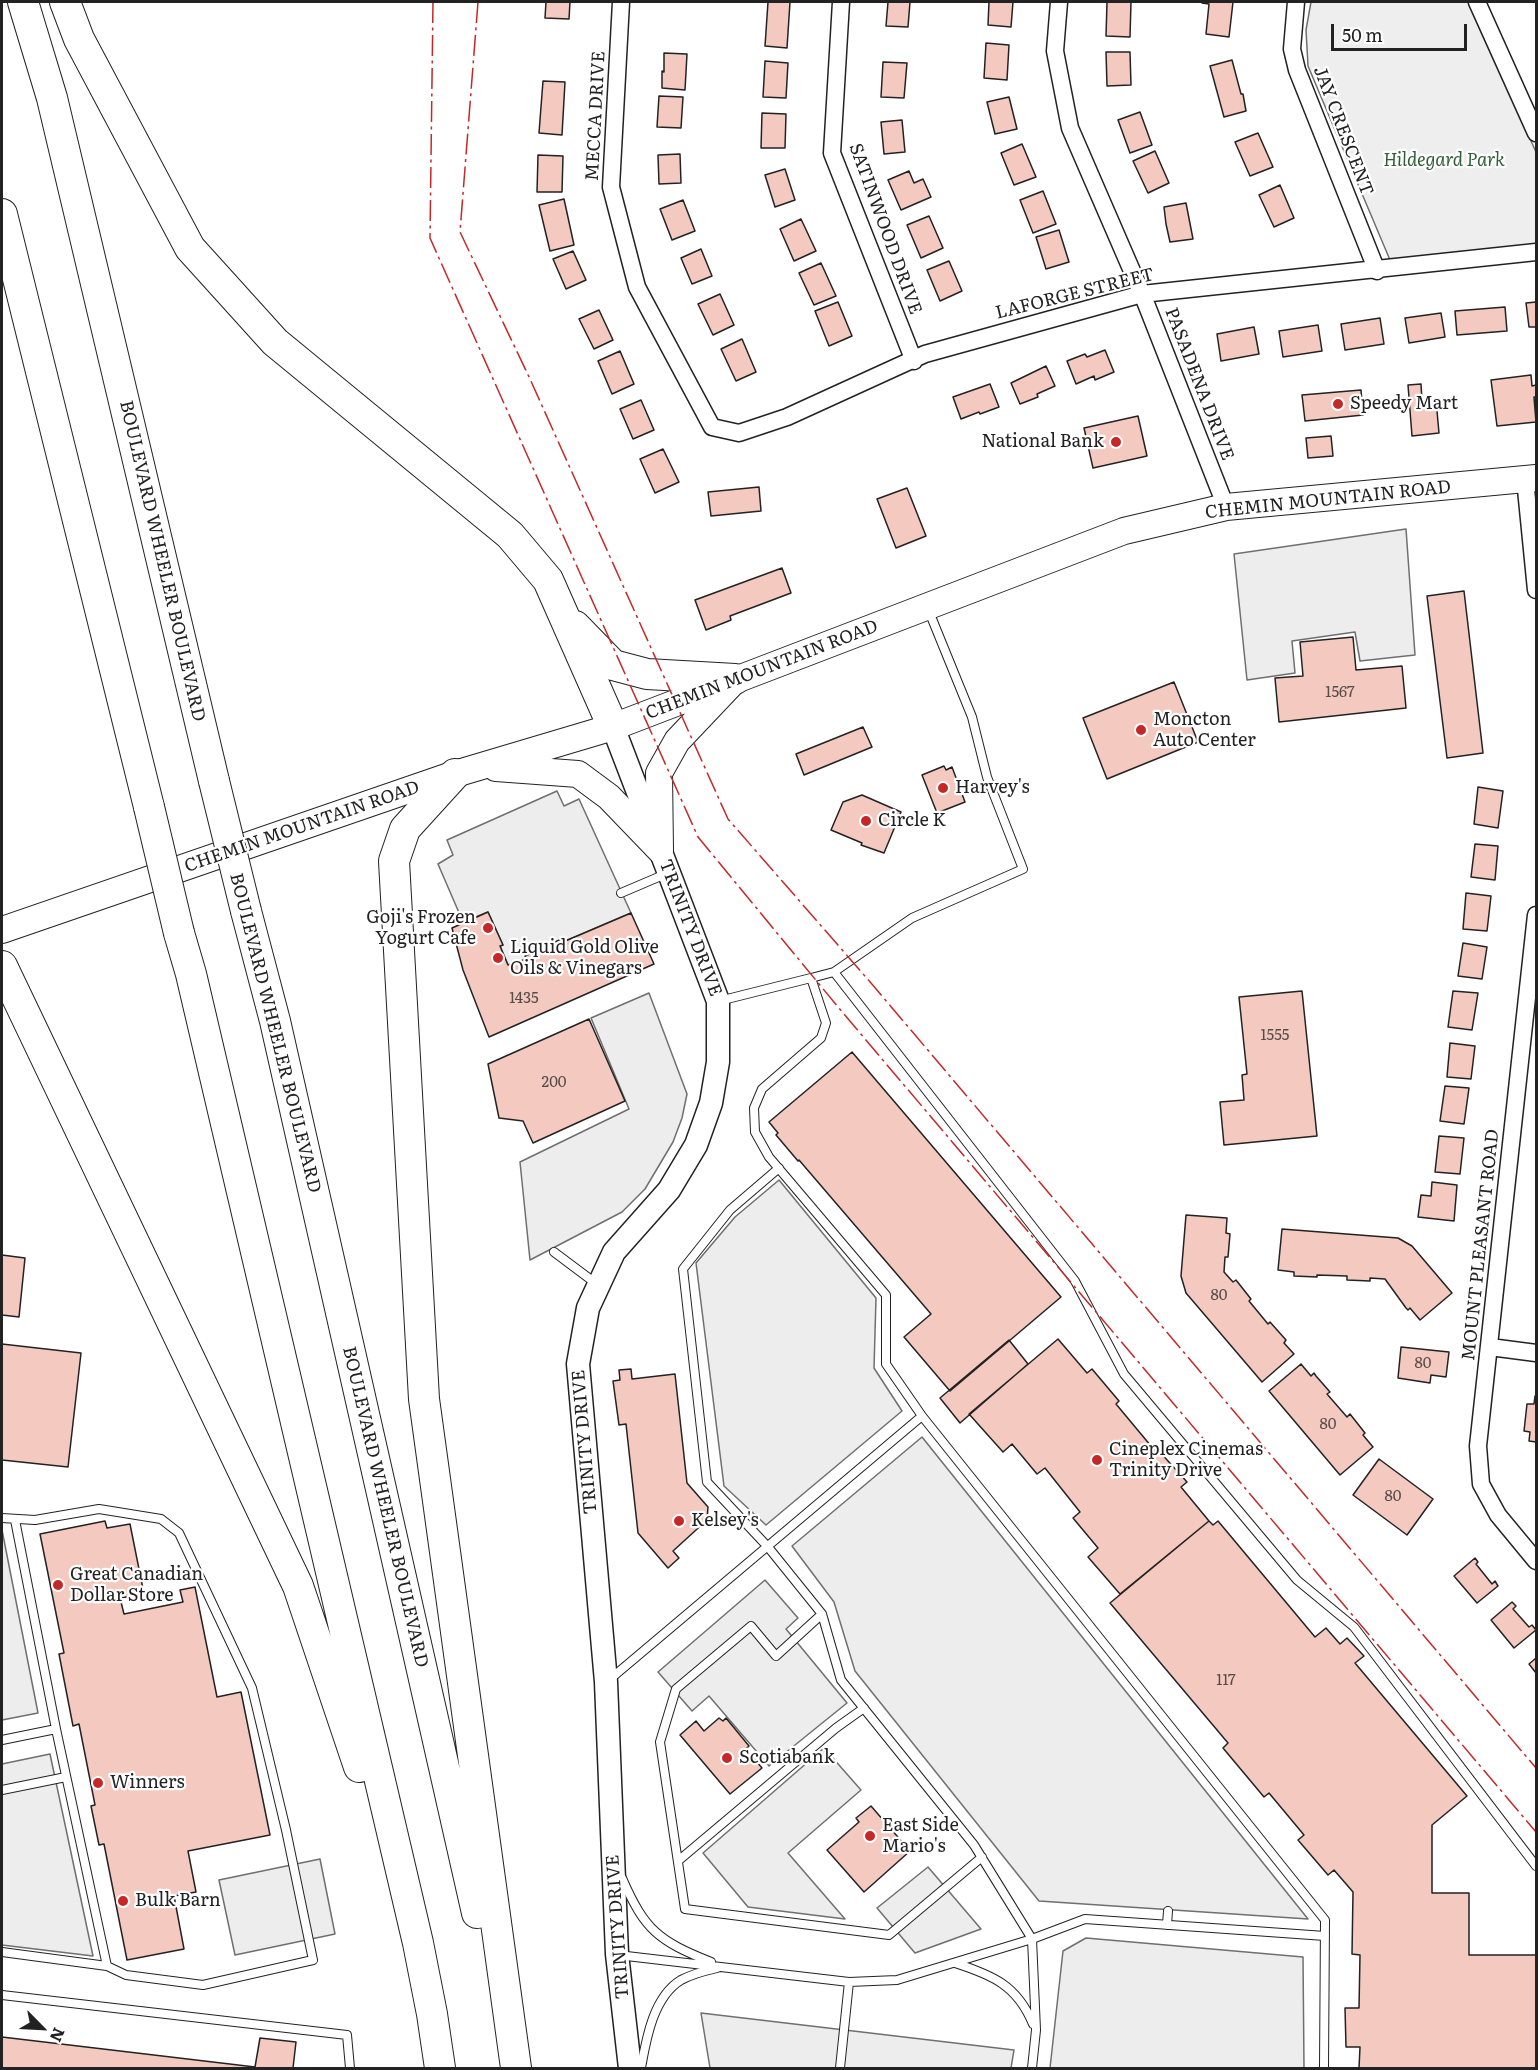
<!DOCTYPE html>
<style>
body{margin:0}
#map{position:relative;width:1538px;height:2070px;overflow:hidden;background:#fff;font-family:Literata,serif}
canvas{display:block}
.frame{position:absolute;inset:0;border:3px solid #222;pointer-events:none}
.north{position:absolute;left:12px;top:1998px;width:60px;height:60px;-webkit-text-stroke:4px #fff;paint-order:stroke;rotate:114deg;font-size:16px;font-weight:700;line-height:24px;text-align:center;color:#222}
.north::after{content:'';display:block;margin:auto;width:21px;height:27px;background:#222;clip-path:polygon(50% 0,100% 100%,50% 72%,0 100%)}
.scale{position:absolute;left:1331px;top:24px;width:136px;height:27px;box-sizing:border-box;border:3px solid #222;border-top:0;padding-left:8px;font-size:18px;line-height:21px;white-space:nowrap;color:#222;-webkit-text-stroke:4px #fff;paint-order:stroke}
</style>
<div id="map">
<canvas width="1538" height="2070"></canvas>
<div class="frame"></div>
<div class="north">N</div>
<div class="scale">50 m</div>
</div>
<script>
const ctx = document.querySelector('canvas').getContext('2d');
ctx.lineJoin = 'round';
function paint(path, color) { ctx.fillStyle = color; ctx.fill(path, 'evenodd'); }
function stroke(path, color, width, dash) { ctx.strokeStyle = color; ctx.lineWidth = width; ctx.lineCap = dash ? 'butt' : 'round'; ctx.setLineDash(dash || []); ctx.stroke(path); }
function drawText(font, color, halo, rows, align = 'center') {
  ctx.font = font + ' Literata,serif'; ctx.lineWidth = 4.5; ctx.setLineDash([]); ctx.textBaseline = 'middle'; ctx.strokeStyle = halo; ctx.fillStyle = color; for (const [text, x, y, turn = 0] of rows) {
    ctx.save(); ctx.translate(x, y); ctx.rotate((+turn || 0) * Math.PI / 180); ctx.textAlign = isNaN(turn) ? turn : align; if (halo) ctx.strokeText(text, 0, 0); ctx.fillText(text, 0, 0); ctx.restore();
  }
}
const green = new Path2D(`
 M 1311,2 L 1468,2 L 1536,152 L 1536,244 L 1390,260 L 1308,66 L 1306,30 Z`);
paint(green, '#eee');
stroke(green, '#6f6f6f', 1.5);
const parking = new Path2D(`
 M 1406,529 L 1415,655 L 1360,661 L 1355,632 L 1292,641 L 1295,673 L 1247,680 L 1234,554 Z
 M 557,791 L 564,806 L 579,799 L 631,913 L 563,942 L 562,939 L 526,955 L 527,959 L 508,965 L 500,946 L 503,945 L 488,912 L 463,922 L 438,864 L 453,855 L 447,840 Z
 M 649,993 L 687,1094 L 682,1118 L 673,1142 L 645,1189 L 622,1212 L 530,1260 L 520,1162 L 629,1109 L 591,1018 Z
 M 779,1180 L 876,1298 L 874,1368 L 902,1411 L 766,1525 L 724,1486 L 696,1263 L 735,1217 Z
 M 922,1437 L 1308,1919 L 1039,1901 L 855,1671 L 834,1602 L 792,1546 Z
 M 2,1530 L 38,1713 L 2,1720 Z
 M 765,1580 L 798,1618 L 786,1629 L 847,1703 L 769,1766 L 709,1696 L 692,1711 L 658,1672 Z
 M 824,1748 L 861,1790 L 788,1853 L 845,1919 L 748,1907 L 703,1853 Z
 M 50,1754 L 93,1956 L 2,1945 L 2,1764 Z
 M 320,1859 L 335,1934 L 235,1955 L 219,1880 Z
 M 928,1867 L 981,1929 L 915,1953 L 877,1908 Z
 M 1086,1938 L 1303,1957 L 1304,2068 L 1050,2068 L 1063,1951 Z
 M 701,2013 L 1014,2050 L 1011,2068 L 710,2068 Z`);
paint(parking, '#ededed');
stroke(parking, '#6f6f6f', 1.5);
const building = new Path2D(`
 M 546,2 L 572,2 L 570,2 L 569,19 L 545,18 Z
 M 768,2 L 790,2 L 787,48 L 765,46 Z
 M 888,2 L 910,2 L 908,27 L 886,26 Z
 M 989,2 L 1013,2 L 1011,27 L 988,25 Z
 M 1107,2 L 1131,2 L 1130,37 L 1106,36 Z
 M 1202,2 L 1233,2 L 1229,37 L 1206,34 L 1209,4 L 1202,3 Z
 M 986,43 L 1009,45 L 1007,80 L 984,78 Z
 M 1106,52 L 1130,52 L 1131,85 L 1107,86 Z
 M 664,53 L 687,54 L 685,90 L 662,88 L 662,71 L 664,72 Z
 M 1232,60 L 1241,94 L 1243,94 L 1246,111 L 1224,117 L 1210,66 Z
 M 765,61 L 788,63 L 786,98 L 763,97 Z
 M 883,62 L 907,63 L 904,98 L 881,97 Z
 M 543,81 L 565,82 L 562,135 L 539,133 Z
 M 659,96 L 683,97 L 681,128 L 657,127 Z
 M 1009,97 L 1017,129 L 995,134 L 987,102 Z
 M 1140,112 L 1152,145 L 1130,153 L 1118,120 Z
 M 762,113 L 786,114 L 785,148 L 761,148 Z
 M 902,120 L 905,152 L 884,154 L 881,122 Z
 M 1258,133 L 1273,167 L 1250,176 L 1235,142 Z
 M 1022,144 L 1036,177 L 1014,185 L 1001,153 Z
 M 1155,151 L 1169,183 L 1148,193 L 1133,161 Z
 M 680,154 L 681,183 L 659,184 L 658,155 Z
 M 538,155 L 563,156 L 562,192 L 537,192 Z
 M 785,169 L 795,200 L 775,207 L 765,175 Z
 M 909,171 L 914,183 L 923,179 L 931,197 L 901,210 L 888,180 Z
 M 1280,185 L 1294,218 L 1274,227 L 1259,195 Z
 M 1043,191 L 1056,224 L 1033,233 L 1020,200 Z
 M 564,199 L 574,245 L 550,251 L 539,205 Z
 M 683,200 L 695,231 L 672,240 L 660,209 Z
 M 1186,203 L 1193,239 L 1170,242 L 1166,224 L 1164,207 Z
 M 929,216 L 943,248 L 921,258 L 907,225 Z
 M 801,219 L 816,251 L 794,261 L 780,229 Z
 M 1059,230 L 1069,262 L 1046,269 L 1036,237 Z
 M 701,249 L 712,276 L 692,284 L 681,258 Z
 M 573,251 L 586,280 L 566,289 L 553,259 Z
 M 949,261 L 962,291 L 940,301 L 927,270 Z
 M 821,263 L 836,296 L 814,305 L 799,273 Z
 M 720,294 L 734,325 L 713,335 L 698,304 Z
 M 838,302 L 852,336 L 829,346 L 815,311 Z
 M 1536,302 L 1536,327 L 1529,327 L 1526,303 Z
 M 1505,307 L 1507,331 L 1457,335 L 1455,311 Z
 M 599,310 L 613,340 L 594,349 L 579,319 Z
 M 1441,313 L 1445,337 L 1409,343 L 1405,318 Z
 M 1380,318 L 1384,344 L 1345,350 L 1341,324 Z
 M 1318,325 L 1322,351 L 1283,357 L 1279,331 Z
 M 1254,327 L 1259,354 L 1221,361 L 1217,334 Z
 M 742,339 L 756,372 L 736,381 L 721,349 Z
 M 1105,350 L 1114,372 L 1095,380 L 1094,376 L 1076,384 L 1067,361 L 1085,354 L 1087,357 Z
 M 620,351 L 634,384 L 612,394 L 598,361 Z
 M 1046,366 L 1055,386 L 1037,394 L 1038,397 L 1020,404 L 1011,383 Z
 M 1531,375 L 1532,386 L 1536,385 L 1536,397 L 1534,397 L 1536,422 L 1497,426 L 1491,380 Z
 M 990,384 L 999,407 L 980,414 L 979,412 L 961,419 L 953,397 Z
 M 1421,384 L 1422,401 L 1436,400 L 1439,433 L 1412,436 L 1408,385 Z
 M 1361,390 L 1363,415 L 1305,421 L 1302,395 Z
 M 641,400 L 654,430 L 633,439 L 620,409 Z
 M 1138,416 L 1147,456 L 1093,468 L 1084,428 Z
 M 1331,436 L 1333,456 L 1308,458 L 1306,438 Z
 M 663,449 L 679,482 L 655,493 L 640,459 Z
 M 759,487 L 761,511 L 711,516 L 708,492 Z
 M 907,488 L 926,536 L 896,548 L 877,499 Z
 M 782,568 L 791,593 L 730,616 L 731,620 L 706,630 L 695,600 Z
 M 1464,591 L 1483,753 L 1447,758 L 1427,596 Z
 M 1353,637 L 1356,670 L 1402,666 L 1406,708 L 1279,722 L 1275,678 L 1303,676 L 1300,642 Z
 M 1174,682 L 1198,742 L 1107,779 L 1083,718 Z
 M 863,727 L 872,747 L 804,775 L 796,754 Z
 M 944,766 L 946,770 L 952,767 L 965,802 L 937,813 L 922,775 Z
 M 1478,787 L 1503,791 L 1498,828 L 1474,824 Z
 M 862,795 L 901,812 L 884,853 L 861,845 L 862,843 L 831,830 L 843,802 Z
 M 1475,844 L 1498,846 L 1495,880 L 1471,877 Z
 M 1466,893 L 1491,896 L 1487,931 L 1463,929 Z
 M 488,912 L 503,945 L 500,946 L 508,965 L 527,959 L 525,956 L 562,939 L 563,942 L 631,913 L 654,964 L 489,1037 L 463,970 L 452,928 Z
 M 1463,943 L 1487,947 L 1482,979 L 1458,976 Z
 M 1302,991 L 1317,1136 L 1224,1145 L 1220,1102 L 1244,1100 L 1242,1075 L 1247,1074 L 1239,997 Z
 M 1453,991 L 1478,993 L 1472,1030 L 1448,1027 Z
 M 589,1019 L 625,1101 L 533,1143 L 523,1121 L 499,1118 L 488,1064 Z
 M 1450,1043 L 1475,1046 L 1471,1079 L 1447,1077 Z
 M 852,1052 L 1061,1297 L 950,1391 L 904,1337 L 931,1314 L 799,1160 L 798,1161 L 776,1135 L 778,1133 L 769,1122 Z
 M 1445,1086 L 1469,1088 L 1464,1124 L 1440,1121 Z
 M 1439,1136 L 1464,1138 L 1460,1174 L 1435,1172 Z
 M 1432,1182 L 1457,1185 L 1454,1221 L 1418,1217 L 1421,1195 L 1431,1196 Z
 M 1186,1215 L 1227,1218 L 1226,1233 L 1230,1234 L 1228,1257 L 1225,1257 L 1224,1272 L 1233,1282 L 1236,1280 L 1251,1299 L 1249,1301 L 1268,1324 L 1270,1322 L 1286,1340 L 1284,1343 L 1294,1354 L 1262,1382 L 1186,1293 L 1181,1276 Z
 M 1282,1229 L 1398,1238 L 1412,1246 L 1452,1293 L 1420,1320 L 1410,1308 L 1408,1310 L 1406,1308 L 1385,1279 L 1370,1278 L 1370,1281 L 1347,1280 L 1347,1276 L 1317,1275 L 1317,1277 L 1294,1276 L 1294,1272 L 1278,1270 Z
 M 2,1255 L 25,1258 L 19,1317 L 2,1315 Z
 M 1058,1339 L 1087,1373 L 1092,1369 L 1119,1401 L 1116,1404 L 1156,1452 L 1159,1451 L 1187,1482 L 1181,1487 L 1209,1521 L 1120,1594 L 1088,1557 L 1098,1548 L 1073,1518 L 1080,1512 L 1045,1468 L 1037,1474 L 1012,1444 L 1003,1452 L 969,1414 Z
 M 1009,1340 L 1028,1364 L 960,1423 L 940,1398 Z
 M 2,1344 L 81,1353 L 68,1467 L 2,1460 Z
 M 1401,1347 L 1449,1352 L 1446,1377 L 1431,1375 L 1430,1383 L 1398,1378 Z
 M 1301,1364 L 1311,1376 L 1314,1373 L 1316,1376 L 1330,1392 L 1327,1394 L 1347,1417 L 1350,1414 L 1365,1433 L 1363,1435 L 1373,1447 L 1340,1475 L 1269,1391 Z
 M 631,1369 L 632,1379 L 675,1374 L 687,1483 L 708,1507 L 707,1520 L 673,1551 L 679,1558 L 668,1568 L 638,1533 L 626,1424 L 619,1425 L 613,1381 L 620,1380 L 619,1370 Z
 M 1535,1396 L 1536,1396 L 1536,1442 L 1529,1441 L 1530,1432 L 1524,1431 L 1527,1404 L 1534,1404 Z
 M 1379,1459 L 1433,1499 L 1407,1535 L 1353,1495 Z
 M 105,1521 L 107,1528 L 130,1524 L 144,1594 L 120,1598 L 124,1614 L 183,1602 L 180,1590 L 195,1587 L 217,1697 L 241,1692 L 270,1835 L 188,1851 L 196,1892 L 174,1896 L 184,1949 L 127,1960 L 104,1844 L 99,1845 L 91,1806 L 95,1805 L 79,1724 L 73,1726 L 59,1654 L 64,1653 L 40,1534 Z
 M 1209,1521 L 1213,1525 L 1218,1521 L 1315,1637 L 1326,1628 L 1340,1644 L 1347,1638 L 1364,1656 L 1355,1663 L 1467,1796 L 1432,1825 L 1432,1893 L 1469,1893 L 1469,1955 L 1536,1955 L 1536,2068 L 1359,2068 L 1360,2047 L 1346,2047 L 1345,2008 L 1359,2008 L 1360,1955 L 1352,1954 L 1353,1892 L 1334,1870 L 1328,1875 L 1298,1840 L 1304,1835 L 1269,1793 L 1264,1797 L 1223,1748 L 1228,1743 L 1110,1603 Z
 M 1475,1558 L 1478,1562 L 1476,1564 L 1492,1584 L 1495,1581 L 1498,1586 L 1477,1603 L 1454,1576 Z
 M 1512,1602 L 1516,1606 L 1513,1609 L 1529,1627 L 1532,1625 L 1536,1630 L 1514,1648 L 1491,1620 Z
 M 1536,1658 L 1536,1673 L 1529,1664 Z
 M 719,1718 L 723,1721 L 726,1718 L 749,1746 L 746,1749 L 762,1768 L 730,1794 L 680,1735 L 696,1721 L 704,1731 Z
 M 871,1806 L 910,1851 L 864,1892 L 827,1850 L 859,1822 L 856,1818 Z
 M 2,2037 L 255,2067 L 260,2038 L 296,2042 L 293,2068 L 2,2068 Z`);
paint(building, '#f3c9c0');
stroke(building, '#222', 1.5);
const lane = new Path2D(`
 M 928,609 L 972,717 L 987,777 L 1023,869 L 912,918 L 834,972 L 1075,1281 L 1124,1374 L 1297,1580 L 1354,1627 L 1536,1866
 M 621,893 L 668,873
 M 811,978 L 834,972
 M 719,1001 L 811,978 L 826,1023 L 821,1038 L 762,1089 L 754,1108 L 755,1132 L 769,1157 L 886,1295 L 886,1364 L 922,1416 L 1325,1920 L 1324,2068
 M 779,1168 L 730,1210 L 683,1269 L 707,1482 L 768,1547 L 822,1614 L 841,1680 L 974,1845 L 1032,1939 L 1036,2030 L 1032,2068
 M 554,1252 L 598,1285
 M 2,1518 L 35,1520 L 99,1509 L 161,1519 L 179,1533 L 252,1688 L 286,1830 L 313,1960 L 203,1985 L 126,1975 L 107,1966 L 2,1952
 M 15,1520 L 56,1729 L 107,1966
 M 822,1614 L 776,1656 L 751,1626 L 676,1689 L 660,1742 L 685,1909 L 889,1935 L 982,1857
 M 609,1680 L 922,1416
 M 2,1740 L 56,1729
 M 2,1790 L 66,1777
 M 678,1861 L 836,1728 L 864,1708
 M 622,1878 C 645,1931 659,1941 711,1962
 M 1167,1925 L 1168,1911
 M 618,1955 L 849,1982 L 897,1980 L 1032,1939 L 1085,1919 L 1325,1936
 M 955,1963 C 992,1975 1017,1985 1033,2024
 M 2,1995 L 347,2035 L 350,2068
 M 641,2068 C 646,2040 653,1997 681,1980 C 692,1974 704,1971 717,1968
 M 840,2068 L 849,1982`);
const street = new Path2D(`
 M 621,2 L 611,187 L 637,287 L 712,427 L 739,433 L 787,417 L 925,354 L 1142,294 L 1536,252
 M 841,2 L 832,153 L 914,361
 M 1059,2 L 1055,51 L 1070,128 L 1145,301 L 1226,507
 M 1296,2 L 1292,49 L 1297,70 L 1377,271
 M 1477,2 L 1536,133
 M 1525,479 L 1536,590
 M 1536,915 L 1478,1446 L 1481,1484 L 1498,1515 L 1536,1561
 M 1490,1347 L 1536,1353`);
const secondary = new Path2D(`
 M 613,727 L 718,1001 L 718,1062 L 711,1103 L 696,1145 L 669,1190 L 614,1252 L 588,1308 L 578,1364 L 606,1682 L 617,1954 L 630,2068`);
const primary = new Path2D(`
 M 496,768 L 578,774 L 609,797 L 660,850
 M 660,850 L 659,773 L 677,741 L 731,684
 M 2,930 L 455,774 L 613,727 L 1124,531 L 1226,507 L 1536,478`);
const highway = new Path2D(`
 M 23,2 L 52,98 L 214,781
 M 65,2 L 79,39 L 190,248 L 275,342 L 510,535 L 548,580 L 613,727
 M 2,214 L 149,807
 M 575,626 L 613,665 L 647,674 L 735,679
 M 455,774 L 405,829 L 394,861 L 424,1399 L 516,2068
 M 246,911 L 275,1021 L 477,1913
 M 179,933 L 191,974 L 418,1943 L 432,2014 L 440,2068
 M 2,966 L 298,1586 L 359,1767`);
stroke(lane, '#222', 10);
stroke(street, '#222', 19);
stroke(secondary, '#222', 25);
stroke(primary, '#222', 28);
stroke(highway, '#222', 32);
stroke(lane, '#fff', 8);
stroke(street, '#fff', 16);
stroke(secondary, '#fff', 22);
stroke(primary, '#fff', 26);
stroke(highway, '#fff', 30);
const highwayBridge = new Path2D(`
 M 214,781 L 246,911
 M 149,807 L 179,933`);
stroke(highwayBridge, '#222', 32, []);
stroke(highwayBridge, '#fff', 30);
stroke(new Path2D(`
 M 433,2 L 430,238 L 698,837 L 838,1007 L 1536,1832
 M 478,2 L 460,232 L 530,379 L 728,819 L 871,983 L 1536,1768`), '#c62828', 1.5, [21, 4.5, 3, 4.5]);
for (const [x, y, r, color] of [
 [1338,404,6,"#c62828"],
 [1116,442,6,"#c62828"],
 [1141,730,6,"#c62828"],
 [943,788,6,"#c62828"],
 [866,821,6,"#c62828"],
 [488,928,6,"#c62828"],
 [498,958,6,"#c62828"],
 [1097,1460,6,"#c62828"],
 [679,1521,6,"#c62828"],
 [58,1585,6,"#c62828"],
 [727,1758,6,"#c62828"],
 [98,1783,6,"#c62828"],
 [870,1836,6,"#c62828"],
 [123,1901,6,"#c62828"]
]) { const dot = new Path2D(); dot.arc(x, y, r, 0, 2 * Math.PI); ctx.fillStyle = color; ctx.fill(dot); stroke(dot, '#fff', 2); }
drawText('15px', '#564c4a', null, [
 ["1567",1340,693],
 ["1435",524,999],
 ["1555",1275,1036],
 ["200",554,1083],
 ["80",1219,1296],
 ["80",1423,1364],
 ["80",1328,1425],
 ["80",1393,1497],
 ["117",1226,1681]
]);
drawText('18px', '#222', '#fff', [
 ["MECCA DRIVE",596,116,-87],
 ["JAY CRESCENT",1343,131,69],
 ["SATINWOOD DRIVE",885,229,70],
 ["LAFORGE STREET",1075,294,-14],
 ["PASADENA DRIVE",1199,384,69],
 ["CHEMIN MOUNTAIN ROAD",1328,500,-6],
 ["BOULEVARD WHEELER BOULEVARD",162,561,77],
 ["CHEMIN MOUNTAIN ROAD",762,670,-21],
 ["CHEMIN MOUNTAIN ROAD",302,827,-19],
 ["TRINITY DRIVE",690,928,69],
 ["BOULEVARD WHEELER BOULEVARD",275,1033,76],
 ["MOUNT PLEASANT ROAD",1481,1245,-84],
 ["TRINITY DRIVE",585,1442,-95],
 ["BOULEVARD WHEELER BOULEVARD",385,1507,77],
 ["TRINITY DRIVE",618,1927,-94]
]);
drawText('italic 18px', '#2f5e38', '#fff', [
 ["Hildegard Park",1444,161]
]);
drawText('18px', '#222', '#fff', [
 ["Speedy Mart",1350,404],
 ["National Bank",1104,442,"right"],
 ["Moncton",1153,720],
 ["Auto Center",1153,741],
 ["Harvey's",955,788],
 ["Circle K",878,821],
 ["Goji's Frozen",476,918,"right"],
 ["Yogurt Cafe",476,939,"right"],
 ["Liquid Gold Olive",510,948],
 ["Oils & Vinegars",510,969],
 ["Cineplex Cinemas",1109,1450],
 ["Trinity Drive",1109,1471],
 ["Kelsey's",691,1521],
 ["Great Canadian",70,1575],
 ["Dollar Store",70,1596],
 ["Scotiabank",739,1758],
 ["Winners",110,1783],
 ["East Side",882,1826],
 ["Mario's",882,1847],
 ["Bulk Barn",135,1901]
], 'left');
</script>
